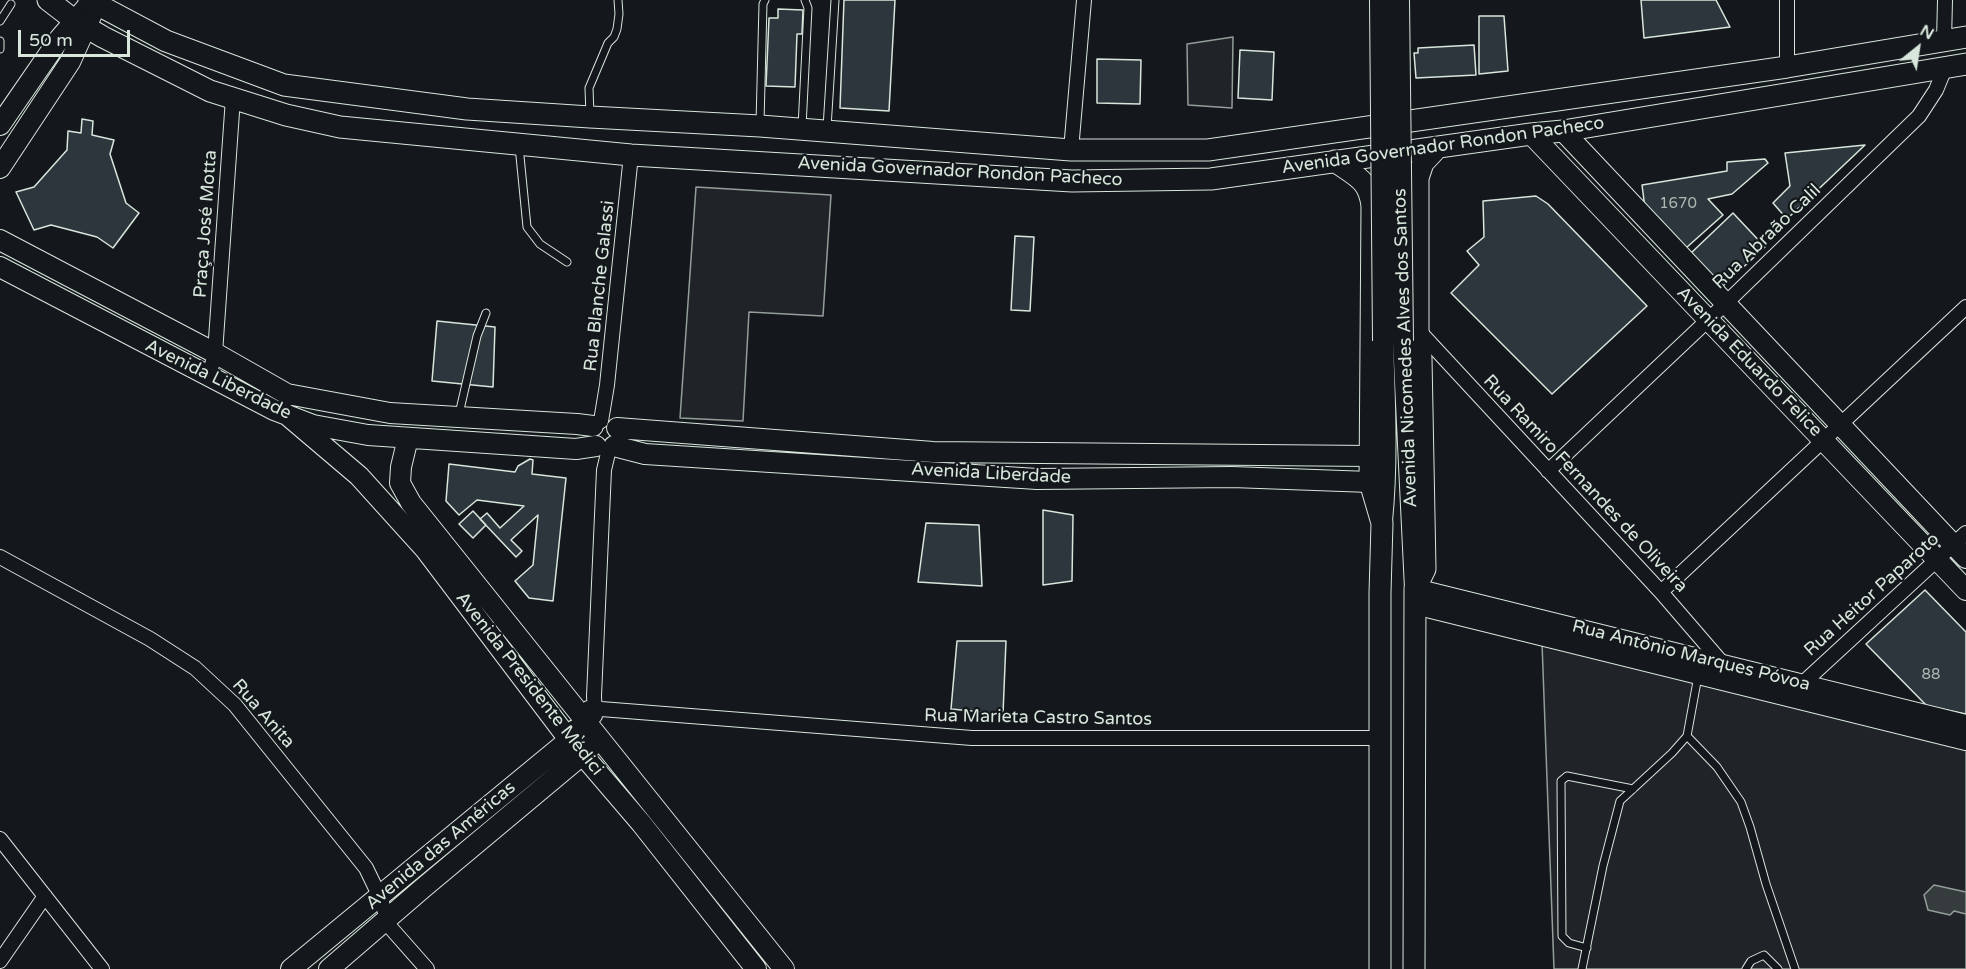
<!DOCTYPE html>
<meta charset="utf-8">
<style>
body{margin:0}
#map{position:relative;width:1966px;height:969px;overflow:hidden;background:#14181c;font-family:"Varela Round",sans-serif}
canvas{display:block}
.north{position:absolute;left:1888px;top:18px;width:60px;height:60px;-webkit-text-stroke:4px #14181c;paint-order:stroke;rotate:30deg;font-size:16px;font-weight:700;line-height:24px;text-align:center;color:#d8e6dc}
.north::after{content:'';display:block;margin:auto;width:21px;height:27px;background:#d8e6dc;clip-path:polygon(50% 0,100% 100%,50% 72%,0 100%)}
.scale{position:absolute;left:18px;top:30px;width:112px;height:27px;box-sizing:border-box;border:3px solid #d8e6dc;border-top:0;padding-left:8px;font-size:18px;line-height:21px;white-space:nowrap;color:#d8e6dc;-webkit-text-stroke:4px #14181c;paint-order:stroke}
</style>
<div id="map">
<canvas width="1966" height="969"></canvas>
<div class="north">N</div>
<div class="scale">50 m</div>
</div>
<script>
const ctx = document.querySelector('canvas').getContext('2d');
ctx.lineJoin = 'round';
function paint(path, color) { ctx.fillStyle = color; ctx.fill(path, 'evenodd'); }
function stroke(path, color, width, dash) { ctx.strokeStyle = color; ctx.lineWidth = width; ctx.lineCap = dash ? 'butt' : 'round'; ctx.setLineDash(dash || []); ctx.stroke(path); }
function drawText(font, color, halo, rows, align = 'center') {
  ctx.font = font + ' "Varela Round",sans-serif'; ctx.lineWidth = 4.5; ctx.setLineDash([]); ctx.textBaseline = 'middle'; ctx.strokeStyle = halo; ctx.fillStyle = color; for (const [text, x, y, turn = 0] of rows) {
    ctx.save(); ctx.translate(x, y); ctx.rotate((+turn || 0) * Math.PI / 180); ctx.textAlign = isNaN(turn) ? turn : align; if (halo) ctx.strokeText(text, 0, 0); ctx.fillText(text, 0, 0); ctx.restore();
  }
}
const green = new Path2D(`
 M 1233,37 L 1232,108 L 1188,105 L 1187,44 Z
 M 696,187 L 831,195 L 823,316 L 749,312 L 743,421 L 680,418 Z
 M 1542,643 L 1966,748 L 1966,969 L 1554,969 Z`);
paint(green, '#202428');
stroke(green, '#939e99', 1.5);
const water = new Path2D(`
 M 1934,885 L 1966,892 L 1966,914 L 1954,911 L 1950,915 L 1928,910 L 1924,895 Z`);
paint(water, '#363b3e');
stroke(water, '#939e99', 1.5);
const building = new Path2D(`
 M 844,0 L 895,0 L 889,111 L 840,108 Z
 M 1641,0 L 1716,0 L 1730,27 L 1644,38 Z
 M 778,9 L 803,10 L 802,34 L 797,34 L 795,87 L 766,86 L 769,18 L 778,18 Z
 M 1479,16 L 1504,16 L 1508,71 L 1479,74 Z
 M 1474,45 L 1476,75 L 1416,78 L 1414,53 L 1418,53 L 1418,48 Z
 M 1240,50 L 1274,52 L 1272,100 L 1238,98 Z
 M 1097,59 L 1141,60 L 1140,104 L 1097,103 Z
 M 82,119 L 93,121 L 92,135 L 114,140 L 110,154 L 126,203 L 139,213 L 113,248 L 97,237 L 51,225 L 34,230 L 16,192 L 34,187 L 67,150 L 68,131 L 81,133 Z
 M 1865,145 L 1787,219 L 1773,203 L 1790,186 L 1785,153 Z
 M 1765,159 L 1768,163 L 1732,194 L 1708,199 L 1723,215 L 1686,248 L 1645,208 L 1642,185 L 1727,171 L 1727,162 Z
 M 1536,196 L 1548,204 L 1647,306 L 1552,394 L 1451,293 L 1479,265 L 1467,251 L 1484,237 L 1483,201 Z
 M 1733,213 L 1765,247 L 1722,287 L 1690,254 Z
 M 1015,236 L 1034,237 L 1030,311 L 1011,310 Z
 M 437,321 L 495,327 L 493,387 L 432,381 Z
 M 530,459 L 533,460 L 532,474 L 566,478 L 553,601 L 529,598 L 515,581 L 533,565 L 538,515 L 511,540 L 522,551 L 516,557 L 480,519 L 487,513 L 500,528 L 524,506 L 477,500 L 459,515 L 446,501 L 449,464 L 515,472 L 518,466 Z
 M 1043,510 L 1073,515 L 1072,581 L 1043,585 Z
 M 473,511 L 486,525 L 473,538 L 459,524 Z
 M 926,523 L 979,525 L 982,586 L 918,582 Z
 M 1925,590 L 1966,632 L 1966,714 L 1927,706 L 1866,644 Z
 M 957,641 L 1006,641 L 1003,714 L 951,709 Z`);
paint(building, '#2c363c');
stroke(building, '#d8e6dc', 1.5);
const lane = new Path2D(`
 M 0,21 L 11,4
 M 0,41 L 0,49
 M 590,115 L 589,88 L 608,43 L 614,37 L 617,29 L 619,14 L 618,0
 M 760,123 L 763,4 L 765,0
 M 802,127 L 808,8 L 805,0
 M 827,128 L 835,0
 M 519,146 L 527,227 L 540,244 L 567,262
 M 459,414 L 477,336 L 486,313
 M 1687,736 L 1717,767 L 1741,802 L 1750,827 L 1766,884 L 1795,969
 M 1587,948 L 1569,943 L 1562,936 L 1561,781 L 1567,776 L 1633,789
 M 1582,969 L 1603,866 L 1620,801 L 1672,753 L 1687,736 L 1698,676
 M 1746,969 L 1751,961 L 1764,955 L 1778,969`);
const street = new Path2D(`
 M 1787,0 L 1787,67
 M 1944,41 L 1945,0
 M 1071,150 L 1084,0
 M 1419,331 L 1661,592 L 1723,664
 M 209,377 L 215,353 L 233,98
 M 601,421 L 607,385 L 631,155
 M 1548,471 L 1726,303 L 1919,116 L 1936,90 L 1945,68
 M 0,557 L 150,639 L 195,668 L 235,705 L 366,868 L 380,897 L 390,927 L 427,969
 M 1661,592 L 1966,307
 M 1802,684 L 1966,533
 M 588,708 L 972,738 L 1381,738
 M 595,716 L 594,696 L 604,470 L 609,449
 M 0,839 L 102,969
 M 0,961 L 45,896`);
const secondary = new Path2D(`
 M 0,125 L 60,38 L 85,9
 M 1563,131 L 1966,558
 M 1531,134 L 1966,590
 M 0,168 L 70,62 L 96,5
 M 0,240 L 215,353 L 287,394 L 390,413 L 577,424 L 593,426
 M 0,267 L 274,410 L 313,425 L 368,435 L 576,449 L 596,446
 M 1403,341 L 1415,589 L 1966,725
 M 286,414 L 359,476 L 425,549 L 564,733 L 641,823 L 756,969
 M 617,428 L 933,452 L 1370,456
 M 408,438 L 401,467 L 400,483 L 411,503 L 784,969
 M 614,446 L 645,454 L 1037,479 L 1232,477 L 1370,482
 M 1382,521 C 1388,461 1385,401 1383,341
 M 1415,604 L 1966,740
 M 291,969 L 569,740 L 575,730
 M 329,969 L 423,888 L 582,755 L 590,748 L 591,744`);
const primary = new Path2D(`
 M 48,0 L 74,20 L 103,37 L 210,91 L 286,115 L 340,127 L 631,155 L 1072,181 L 1211,179 L 1531,134 L 1563,131 L 1966,64
 M 89,0 L 166,41 L 284,85 L 467,109 L 590,117 L 760,126 L 1071,150 L 1208,150 L 1787,67 L 1966,37
 M 1335,161 C 1355,176 1369,179 1372,206 L 1370,482 L 1382,523 L 1380,593 L 1380,969
 M 1414,969 L 1415,589 L 1425,569 L 1421,358 L 1418,330 L 1418,178 L 1423,163 L 1438,147`);
stroke(lane, '#d8e6dc', 9);
stroke(street, '#d8e6dc', 16);
stroke(secondary, '#d8e6dc', 22);
stroke(primary, '#d8e6dc', 23);
stroke(lane, '#14181c', 7);
stroke(street, '#14181c', 14);
stroke(secondary, '#14181c', 20);
stroke(primary, '#14181c', 21);
const secondaryBridge = new Path2D(`
 M 1380,0 L 1383,341
 M 1399,0 L 1403,341`);
stroke(secondaryBridge, '#d8e6dc', 22, []);
stroke(secondaryBridge, '#14181c', 20);
drawText('15px', '#adbab4', null, [
 ["1670",1678,204],
 ["88",1931,675]
]);
drawText('18px', '#d8e6dc', '#14181c', [
 ["Avenida Governador Rondon Pacheco",1443,146,-8],
 ["Avenida Governador Rondon Pacheco",960,172,3],
 ["Praça José Motta",206,224,-86],
 ["Rua Abraão Calil",1767,237,-44],
 ["Rua Blanche Galassi",600,286,-84],
 ["Avenida Nicomedes Alves dos Santos",1406,348,-92],
 ["Avenida Eduardo Felice",1749,362,46],
 ["Avenida Liberdade",218,380,26],
 ["Avenida Liberdade",991,474,3],
 ["Rua Ramiro Fernandes de Oliveira",1585,484,47],
 ["Rua Heitor Paparoto",1872,595,-42],
 ["Rua Antônio Marques Póvoa",1691,656,14],
 ["Avenida Presidente Médici",529,684,52],
 ["Rua Anita",263,714,49],
 ["Rua Marieta Castro Santos",1038,718,1],
 ["Avenida das Américas",441,846,-40]
]);
</script>
